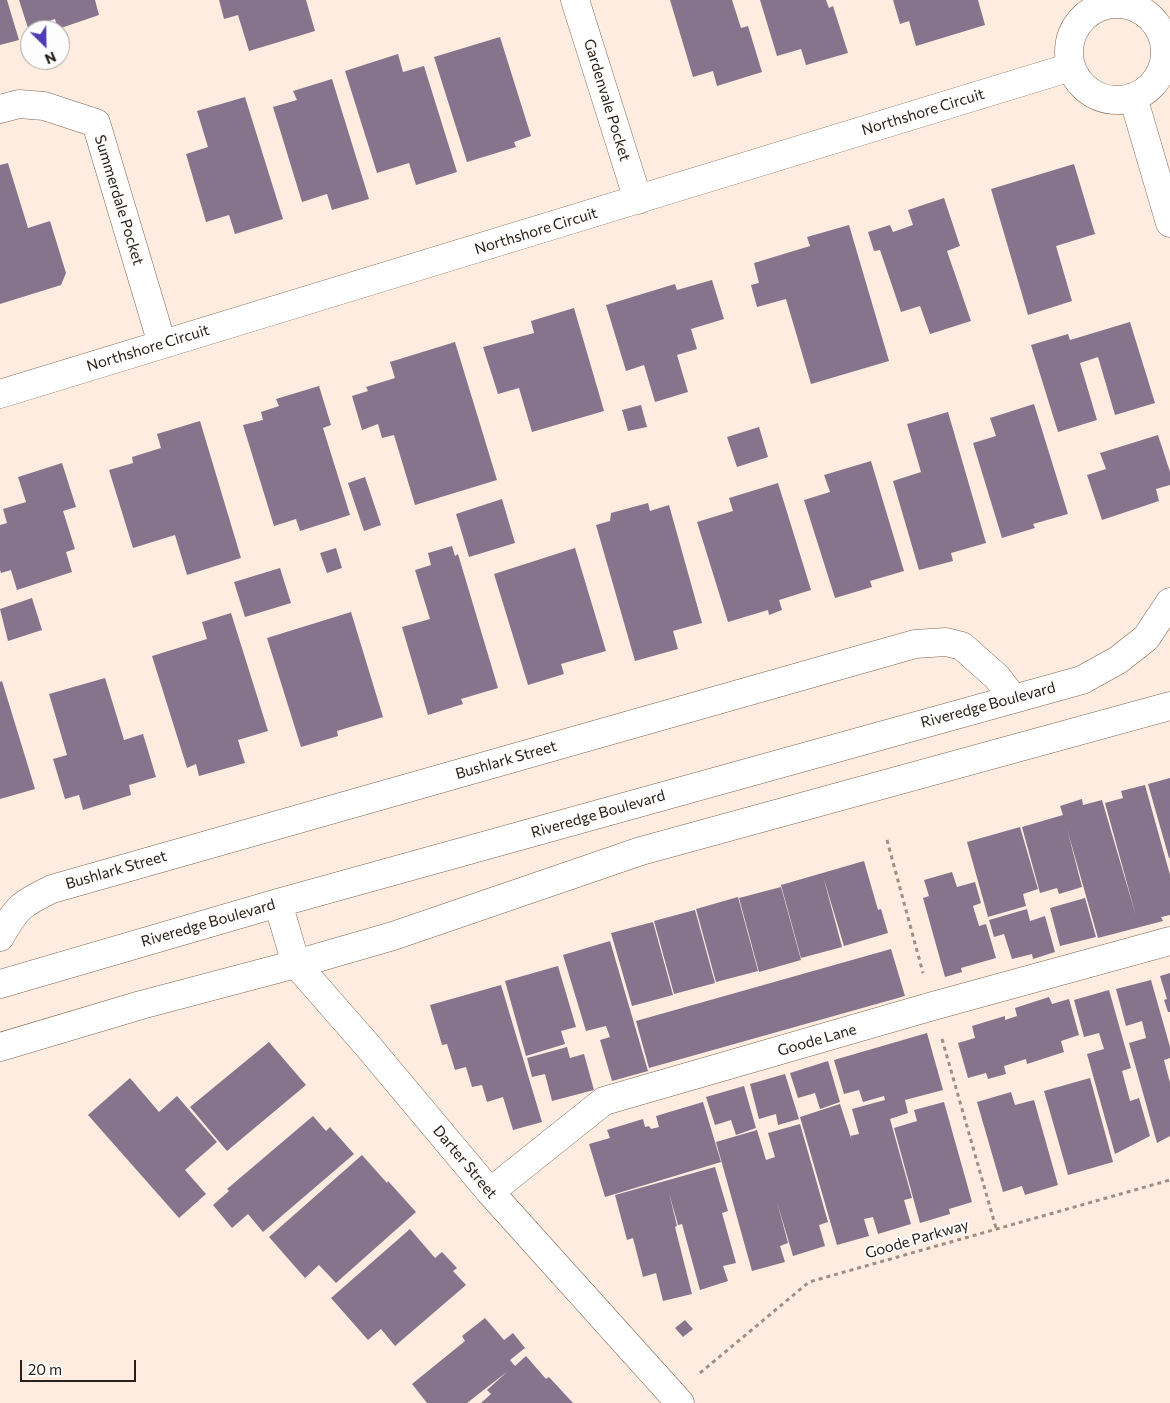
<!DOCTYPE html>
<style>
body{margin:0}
#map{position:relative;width:1170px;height:1403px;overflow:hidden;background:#fdecdf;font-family:Commissioner,sans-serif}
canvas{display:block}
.north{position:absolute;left:20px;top:20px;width:50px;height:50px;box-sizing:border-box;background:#fdfdfd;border:1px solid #a9a5a1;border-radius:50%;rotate:157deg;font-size:14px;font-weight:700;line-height:20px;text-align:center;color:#2a2017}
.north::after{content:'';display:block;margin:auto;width:18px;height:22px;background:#4f3cb4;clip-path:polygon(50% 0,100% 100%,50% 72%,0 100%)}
.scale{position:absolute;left:20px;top:1360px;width:116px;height:22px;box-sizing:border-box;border:2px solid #2a2017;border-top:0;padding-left:6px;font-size:15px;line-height:18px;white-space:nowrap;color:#2a2017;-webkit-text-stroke:4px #fdfdfd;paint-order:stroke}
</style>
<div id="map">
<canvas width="1170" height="1403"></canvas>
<div class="north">N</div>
<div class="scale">20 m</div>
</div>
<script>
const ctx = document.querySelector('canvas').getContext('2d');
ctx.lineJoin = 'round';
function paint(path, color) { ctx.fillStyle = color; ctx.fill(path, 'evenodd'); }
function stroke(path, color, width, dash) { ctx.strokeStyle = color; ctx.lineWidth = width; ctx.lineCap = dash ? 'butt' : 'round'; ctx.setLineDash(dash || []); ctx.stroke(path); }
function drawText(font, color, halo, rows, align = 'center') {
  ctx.font = font + ' Commissioner,sans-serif'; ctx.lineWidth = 4; ctx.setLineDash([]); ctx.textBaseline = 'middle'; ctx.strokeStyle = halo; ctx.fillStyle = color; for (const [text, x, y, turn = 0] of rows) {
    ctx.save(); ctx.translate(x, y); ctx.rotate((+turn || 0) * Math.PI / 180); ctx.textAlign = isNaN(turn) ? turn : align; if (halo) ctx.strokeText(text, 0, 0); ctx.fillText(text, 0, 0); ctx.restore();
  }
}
paint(new Path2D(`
 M 0,0 L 7,0 L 19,40 L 0,45 Z
 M 19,0 L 95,0 L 99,15 L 58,29 L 55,19 L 28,28 Z
 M 219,0 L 306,0 L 315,31 L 249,51 L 238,15 L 224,19 Z
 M 670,0 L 732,0 L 741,28 L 748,26 L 762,72 L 717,86 L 713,71 L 693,77 Z
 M 760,0 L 826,0 L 829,8 L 833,6 L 848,53 L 806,65 L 801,49 L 777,56 Z
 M 893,0 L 978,0 L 985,25 L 916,46 L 909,21 L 900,24 Z
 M 500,37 L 531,136 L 514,142 L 516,147 L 467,162 L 434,57 Z
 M 398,54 L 403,72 L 424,66 L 457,172 L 416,185 L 409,163 L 377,173 L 345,71 Z
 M 332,79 L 369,199 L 332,210 L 327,194 L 302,202 L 273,107 L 297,100 L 293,91 Z
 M 245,97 L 283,219 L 235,234 L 229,215 L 206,222 L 186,154 L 208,147 L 197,111 Z
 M 8,163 L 28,228 L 50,221 L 66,273 L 61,285 L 0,304 L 0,165 Z
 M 1074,164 L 1095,234 L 1056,246 L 1072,301 L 1028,315 L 991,189 Z
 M 944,198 L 960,246 L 947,251 L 971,321 L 930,334 L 920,306 L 901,312 L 880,250 L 874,251 L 868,232 L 890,225 L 893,232 L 913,225 L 908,210 Z
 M 849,225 L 889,361 L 811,384 L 786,299 L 757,307 L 751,285 L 759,283 L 754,263 L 810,246 L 807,237 Z
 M 712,280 L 724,319 L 691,329 L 697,349 L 677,355 L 688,392 L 655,402 L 644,365 L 626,371 L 606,305 L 675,284 L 677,290 Z
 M 574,308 L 604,411 L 532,432 L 519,388 L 498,394 L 483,347 L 534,333 L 531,321 Z
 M 1130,322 L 1155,403 L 1115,415 L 1098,357 L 1080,363 L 1097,420 L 1058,432 L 1031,345 L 1068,334 L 1070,340 Z
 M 455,342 L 497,480 L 415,505 L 394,435 L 382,438 L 378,424 L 362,430 L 352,396 L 368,391 L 366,387 L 395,378 L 390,362 Z
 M 319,386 L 331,425 L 323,428 L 350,515 L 300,531 L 296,519 L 274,526 L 243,425 L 263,420 L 261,412 L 279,406 L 276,399 Z
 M 1034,404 L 1068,514 L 1033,524 L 1035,528 L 1002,538 L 973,443 L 996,436 L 990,418 Z
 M 641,405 L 647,427 L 628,431 L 622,410 Z
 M 948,412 L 986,543 L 951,553 L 953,561 L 919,570 L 893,481 L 921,472 L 907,424 Z
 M 200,421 L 241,558 L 187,575 L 175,535 L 133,548 L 109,470 L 133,463 L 132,457 L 161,448 L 157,434 Z
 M 759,427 L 768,457 L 737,467 L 727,437 Z
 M 1158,435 L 1170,472 L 1170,485 L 1156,489 L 1159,501 L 1102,520 L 1087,475 L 1106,469 L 1100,453 Z
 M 871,461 L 904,571 L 870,581 L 872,587 L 835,598 L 804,500 L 830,492 L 824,475 Z
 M 62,463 L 76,507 L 63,511 L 75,549 L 66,552 L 72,572 L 17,590 L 11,570 L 1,573 L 0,570 L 0,525 L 7,523 L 3,509 L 26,502 L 18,477 Z
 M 365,477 L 381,525 L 364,531 L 348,483 Z
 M 778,483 L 811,590 L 779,600 L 782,610 L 769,615 L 768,610 L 728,622 L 697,522 L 733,511 L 729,498 Z
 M 502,499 L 515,543 L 469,557 L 456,514 Z
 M 648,503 L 650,511 L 669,505 L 702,623 L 673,631 L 678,649 L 635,661 L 596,525 L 610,521 L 611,513 Z
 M 452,546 L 455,556 L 458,554 L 498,688 L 461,699 L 463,704 L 428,715 L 402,627 L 430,619 L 415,570 L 431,565 L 428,553 Z
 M 336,548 L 342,568 L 327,573 L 320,553 Z
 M 575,548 L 606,651 L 561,664 L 564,674 L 528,685 L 494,574 Z
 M 280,568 L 291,603 L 245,617 L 234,582 Z
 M 32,598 L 42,630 L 8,641 L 0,609 Z
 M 351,612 L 383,717 L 337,731 L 338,736 L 301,747 L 267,638 Z
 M 231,613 L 268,731 L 238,740 L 245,763 L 199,776 L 196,764 L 187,768 L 152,656 L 207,639 L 202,622 Z
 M 105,678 L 124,740 L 143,734 L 156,777 L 129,785 L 131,795 L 83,810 L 79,795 L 65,799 L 53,759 L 67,755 L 49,694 Z
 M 2,681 L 35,789 L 0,799 L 0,682 Z
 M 1170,778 L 1170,858 L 1169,858 L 1148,784 Z
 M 1145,785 L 1170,875 L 1170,915 L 1161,917 L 1163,921 L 1098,938 L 1067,829 L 1082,887 L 1059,894 L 1057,888 L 1040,893 L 1022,827 L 1063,815 L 1060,806 L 1082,799 L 1083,805 L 1102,800 L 1136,916 L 1105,803 L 1123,798 L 1121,791 Z
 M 1020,827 L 1038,889 L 1023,894 L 1026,906 L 988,917 L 967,842 Z
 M 864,861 L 878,910 L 881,909 L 888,933 L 844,946 L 823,876 L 842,947 L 801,958 L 781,885 Z
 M 952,872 L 957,887 L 975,882 L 981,903 L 973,906 L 979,926 L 986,924 L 996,958 L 961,968 L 962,972 L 945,977 L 923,898 L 929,896 L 924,880 Z
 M 781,887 L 801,960 L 759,972 L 739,898 Z
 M 738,897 L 758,971 L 716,982 L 696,909 Z
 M 1085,898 L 1096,937 L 1060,946 L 1050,908 Z
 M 1027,909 L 1030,921 L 1045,916 L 1055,952 L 1033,959 L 1032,954 L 1012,959 L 1004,934 L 994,937 L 989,920 Z
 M 695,910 L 715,983 L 674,994 L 654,921 Z
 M 653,922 L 673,995 L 632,1006 L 611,933 Z
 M 610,941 L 648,1071 L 612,1081 L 600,1040 L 610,1037 L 606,1026 L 586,1031 L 563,955 Z
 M 891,949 L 905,996 L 649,1068 L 636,1021 Z
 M 558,966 L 576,1027 L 561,1031 L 565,1044 L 526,1056 L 505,981 Z
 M 1170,973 L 1170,1012 L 1168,1012 L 1164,1000 L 1167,999 L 1160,976 Z
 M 1151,980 L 1170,1047 L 1170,1058 L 1164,1060 L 1170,1083 L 1170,1136 L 1157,1143 L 1129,1043 L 1146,1038 L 1142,1021 L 1126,1026 L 1116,989 Z
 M 501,985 L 542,1122 L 513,1130 L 503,1097 L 487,1102 L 482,1085 L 472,1087 L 466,1067 L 455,1070 L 447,1044 L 442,1045 L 430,1005 Z
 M 1109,990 L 1131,1068 L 1122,1071 L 1130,1101 L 1139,1098 L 1150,1136 L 1115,1154 L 1087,1054 L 1104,1049 L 1099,1033 L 1084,1037 L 1074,1000 Z
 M 1049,997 L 1052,1004 L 1069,999 L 1079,1035 L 1061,1041 L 1064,1052 L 1027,1064 L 1026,1059 L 1004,1066 L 1006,1074 L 988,1079 L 986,1073 L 968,1078 L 958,1043 L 975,1038 L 972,1026 L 1005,1016 L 1005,1020 L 1017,1016 L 1015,1008 Z
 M 927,1033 L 943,1090 L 905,1100 L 908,1113 L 890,1119 L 912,1198 L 904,1200 L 911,1224 L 878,1234 L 873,1217 L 864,1219 L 869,1236 L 837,1245 L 800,1117 L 840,1104 L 852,1141 L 850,1136 L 859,1134 L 852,1109 L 885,1100 L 884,1096 L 863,1102 L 859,1090 L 844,1094 L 834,1060 Z
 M 269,1042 L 306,1085 L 227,1151 L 190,1107 Z
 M 567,1047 L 570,1058 L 584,1054 L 594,1090 L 552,1101 L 545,1074 L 532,1077 L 527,1058 Z
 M 828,1061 L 840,1102 L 820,1109 L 815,1093 L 798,1098 L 790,1073 Z
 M 785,1074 L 799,1119 L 778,1125 L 776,1114 L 759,1119 L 750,1084 Z
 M 130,1078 L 159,1112 L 177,1096 L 217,1142 L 185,1170 L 206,1194 L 179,1218 L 88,1115 Z
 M 1090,1078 L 1113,1162 L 1068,1175 L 1044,1091 Z
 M 744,1086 L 756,1128 L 736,1135 L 731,1120 L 715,1125 L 706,1097 Z
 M 1011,1092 L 1015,1105 L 1034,1100 L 1058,1185 L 1025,1195 L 1022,1186 L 1003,1192 L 977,1102 Z
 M 703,1102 L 721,1162 L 605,1197 L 589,1144 L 610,1138 L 607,1130 L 643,1119 L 645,1127 L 649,1126 L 651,1129 L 659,1127 L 656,1116 Z
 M 944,1102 L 972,1202 L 949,1209 L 950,1214 L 920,1223 L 894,1128 L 917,1121 L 914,1110 Z
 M 313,1116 L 326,1131 L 330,1127 L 354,1154 L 263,1232 L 248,1214 L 232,1228 L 213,1205 L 229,1191 L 227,1189 Z
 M 800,1124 L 828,1222 L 819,1225 L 825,1246 L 793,1256 L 777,1202 L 788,1243 L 780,1246 L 785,1262 L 752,1271 L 716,1142 L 757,1130 L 766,1160 L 775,1157 L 768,1133 Z
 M 362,1155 L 387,1183 L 388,1181 L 416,1212 L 336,1283 L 319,1265 L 305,1278 L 269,1237 Z
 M 715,1167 L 728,1211 L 722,1213 L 736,1263 L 723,1266 L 728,1281 L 700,1290 L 682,1224 L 678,1225 L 669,1193 L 677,1226 L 675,1227 L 692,1294 L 663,1301 L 656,1273 L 643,1277 L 633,1238 L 627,1240 L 615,1195 Z
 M 410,1229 L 435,1258 L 442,1252 L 457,1268 L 453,1271 L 466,1285 L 395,1346 L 381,1329 L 368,1340 L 331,1298 Z
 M 485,1318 L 504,1340 L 513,1333 L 525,1348 L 510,1360 L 515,1366 L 526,1356 L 546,1379 L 549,1377 L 573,1403 L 481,1403 L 491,1394 L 487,1390 L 508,1371 L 467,1403 L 427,1403 L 412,1384 L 465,1341 L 462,1336 Z
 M 685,1320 L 693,1329 L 683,1337 L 675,1328 Z`), '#86748d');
const minor = new Path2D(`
 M 575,0 L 638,200
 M1069 52a48 48 0 1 1 96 0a48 48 0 1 1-96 0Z
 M 1133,97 L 1170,223
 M 0,109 L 19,104 L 44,106 L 96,123 L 162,344
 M 0,394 L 1071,67
 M 278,903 L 296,964 L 367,1045 L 490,1192 L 680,1403
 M 0,937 C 17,907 21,904 52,889 L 915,644 L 946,642 L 962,646 L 997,677 L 1013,698
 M 0,984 L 278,903 L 1082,680 L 1118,660 L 1146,638 L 1170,602
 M 0,1047 L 141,1005 L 296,964 L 393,936 L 641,851 L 1170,706
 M 490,1192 L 604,1101 L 933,1006 L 1170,941`);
stroke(minor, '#7d6551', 29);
stroke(new Path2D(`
 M 887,840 L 923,973
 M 942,1039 L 996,1228
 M 700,1373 L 809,1282 L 1170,1180`), '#9c8f83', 3, [4, 4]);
stroke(minor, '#fff', 28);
drawText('15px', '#2a2017', '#fdfdfd', [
 ["Gardenvale Pocket",607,100,73],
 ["Northshore Circuit",923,112,-17],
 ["Summerdale Pocket",119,200,73],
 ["Northshore Circuit",536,231,-17],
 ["Northshore Circuit",148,348,-17],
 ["Riveredge Boulevard",988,705,-15],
 ["Bushlark Street",506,760,-16],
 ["Riveredge Boulevard",598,814,-16],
 ["Bushlark Street",116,870,-16],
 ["Riveredge Boulevard",208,923,-16],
 ["Goode Lane",817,1040,-16],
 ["Darter Street",465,1162,50],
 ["Goode Parkway",917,1239,-16]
]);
</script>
